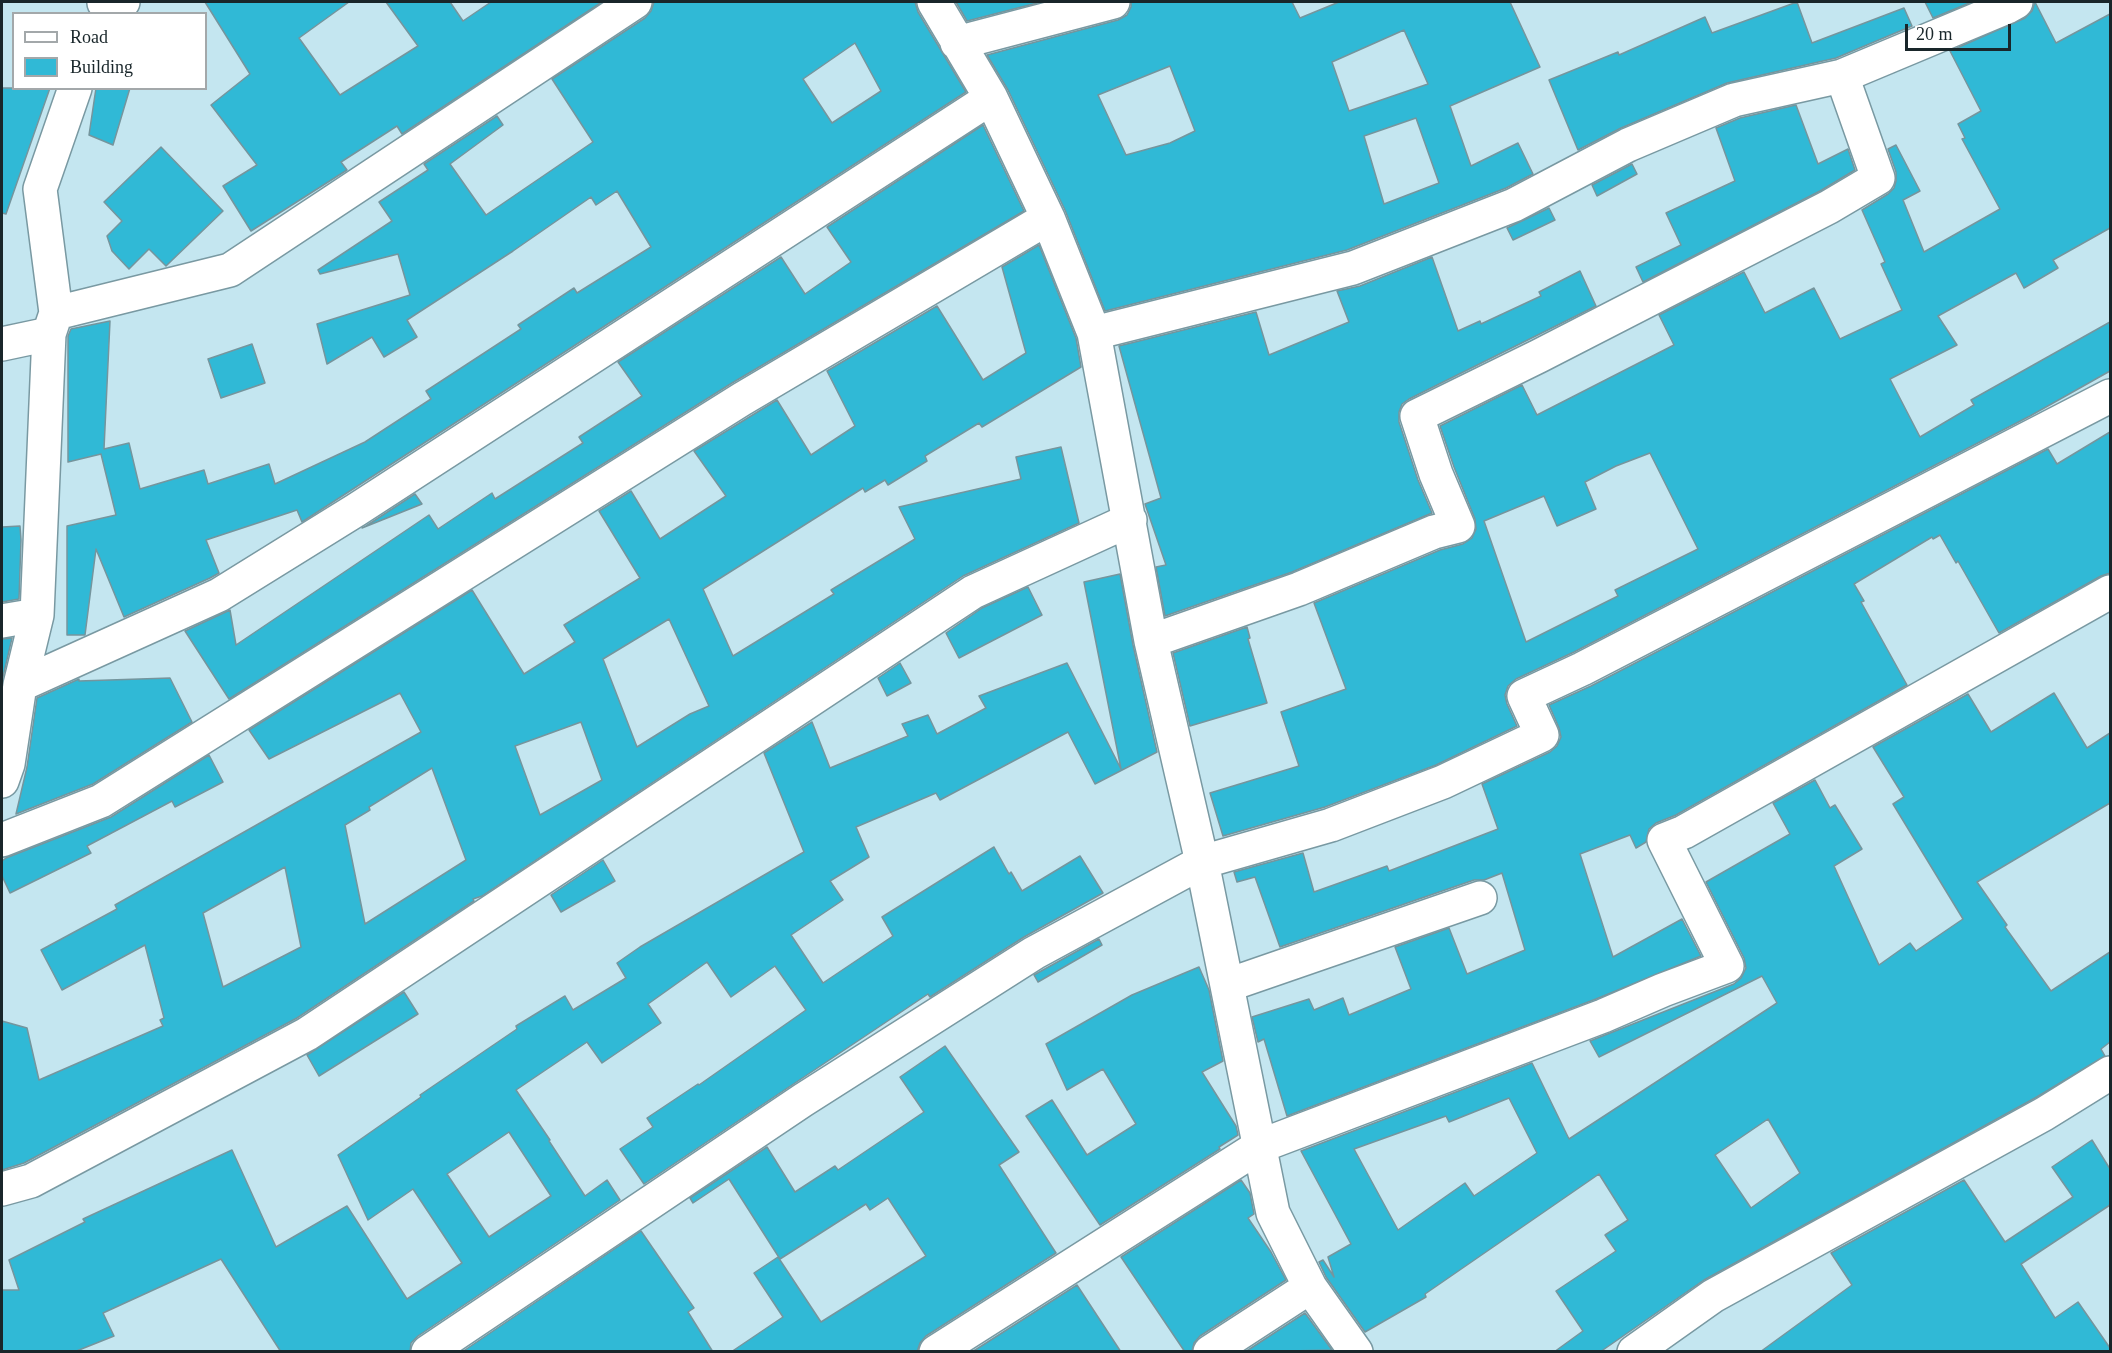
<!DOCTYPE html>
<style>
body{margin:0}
#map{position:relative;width:2112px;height:1353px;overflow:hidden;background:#c4e6f0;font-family:Georgia,serif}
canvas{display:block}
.frame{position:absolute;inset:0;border:3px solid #19262a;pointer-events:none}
.legend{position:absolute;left:12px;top:12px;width:195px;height:78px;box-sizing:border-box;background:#fff;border:2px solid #a3a8aa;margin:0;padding:8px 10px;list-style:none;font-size:18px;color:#19262a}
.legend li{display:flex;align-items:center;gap:12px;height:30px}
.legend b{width:30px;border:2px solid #a3a8aa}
.scale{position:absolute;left:1905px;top:24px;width:106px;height:27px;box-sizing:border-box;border:3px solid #19262a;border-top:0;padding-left:8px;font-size:18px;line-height:21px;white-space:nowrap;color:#19262a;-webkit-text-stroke:4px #fff;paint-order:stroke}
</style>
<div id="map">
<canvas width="2112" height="1353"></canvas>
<div class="frame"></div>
<ul class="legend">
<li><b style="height:8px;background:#fff"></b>Road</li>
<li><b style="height:16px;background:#30b9d6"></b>Building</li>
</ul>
<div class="scale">20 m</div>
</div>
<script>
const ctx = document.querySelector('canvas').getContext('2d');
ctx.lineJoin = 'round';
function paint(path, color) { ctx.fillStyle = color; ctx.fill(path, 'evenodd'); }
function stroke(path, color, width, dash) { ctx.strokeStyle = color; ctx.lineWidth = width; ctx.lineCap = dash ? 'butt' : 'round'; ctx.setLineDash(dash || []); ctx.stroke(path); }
const building = new Path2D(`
 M 205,2 L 349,2 L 299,38 L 340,95 L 418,46 L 386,2 L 450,2 L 463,21 L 491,2 L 602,2 L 402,134 L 397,126 L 341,162 L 347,170 L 251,231 L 223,186 L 257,165 L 211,105 L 250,74 Z
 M 654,2 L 915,2 L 918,12 L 966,92 L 302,522 L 297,510 L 206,540 L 219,573 L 210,578 L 124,617 L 96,549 L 85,635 L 67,635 L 67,526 L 116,515 L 101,454 L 68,462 L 68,336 L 71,329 L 110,321 L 104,449 L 129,443 L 140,489 L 204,470 L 208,484 L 269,464 L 275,484 L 365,442 L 431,399 L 426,391 L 521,329 L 518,325 L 574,288 L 577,293 L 651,247 L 617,191 L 596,205 L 591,197 L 513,251 L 407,320 L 417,337 L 384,357 L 372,337 L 327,364 L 317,324 L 410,295 L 398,254 L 320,274 L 318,270 L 392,221 L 379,202 L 428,170 L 424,164 L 497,116 L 503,125 L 450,164 L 486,215 L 593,142 L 552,79 L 645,18 L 651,11 ZM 855,43 L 881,91 L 832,123 L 803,79 Z
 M 956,2 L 1041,2 L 967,21 Z
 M 1131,2 L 1292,2 L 1300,18 L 1339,2 L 1510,2 L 1540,67 L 1450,106 L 1471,166 L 1518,143 L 1533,174 L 1506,188 L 1347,250 L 1105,311 L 1065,210 L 1008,90 L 987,55 L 1118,20 L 1127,15 L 1131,7 ZM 1404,30 L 1428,84 L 1349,111 L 1332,62 ZM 1170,66 L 1195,131 L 1170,143 L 1126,155 L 1098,95 ZM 1416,118 L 1439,183 L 1384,204 L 1364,136 Z
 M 1797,2 L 1812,43 L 1904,8 L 1912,26 L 1836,58 L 1727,83 L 1621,128 L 1578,150 L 1549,80 L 1618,52 L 1619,55 L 1705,17 L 1712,33 Z
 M 1925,2 L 1972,2 L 1933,18 Z
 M 2035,2 L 2056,43 L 2110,14 L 2110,228 L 2053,260 L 2058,268 L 2024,288 L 2016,273 L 1938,316 L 1957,345 L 1890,379 L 1920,437 L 1974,405 L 1971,400 L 2110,322 L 2110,371 L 2030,416 L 1574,652 L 1516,679 L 1508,686 L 1505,695 L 1507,704 L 1517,726 L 1436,765 L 1325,807 L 1223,836 L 1210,793 L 1299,766 L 1281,712 L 1346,689 L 1314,603 L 1440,550 L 1463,544 L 1472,538 L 1476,529 L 1475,519 L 1454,467 L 1440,426 L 1522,385 L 1537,415 L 1674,345 L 1659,315 L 1744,272 L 1765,313 L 1814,288 L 1840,339 L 1902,310 L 1881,264 L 1885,262 L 1862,210 L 1888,194 L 1894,188 L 1896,181 L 1896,172 L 1888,149 L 1896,145 L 1920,191 L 1903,200 L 1924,252 L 2000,209 L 1962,139 L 1965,138 L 1958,124 L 1981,111 L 1950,51 L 2025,18 L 2032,11 ZM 1650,453 L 1698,549 L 1615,590 L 1618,596 L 1526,642 L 1484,521 L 1544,496 L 1557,526 L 1596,509 L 1585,482 L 1616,466 Z
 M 2,88 L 50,88 L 6,214 L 2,213 Z
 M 96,88 L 130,88 L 113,145 L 89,135 Z
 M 1796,105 L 1818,164 L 1848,149 L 1855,170 L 1820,191 L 1643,282 L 1636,267 L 1681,245 L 1666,213 L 1735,181 L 1716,128 L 1740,118 Z
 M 983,125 L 1024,211 L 732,383 L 229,699 L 185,631 L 230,610 L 236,645 L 429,515 L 438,529 L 492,493 L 495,499 L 583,443 L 579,437 L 642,396 L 618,362 L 781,257 L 805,294 L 851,262 L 827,227 Z
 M 161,147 L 223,211 L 166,266 L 149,249 L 129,269 L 112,251 L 107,236 L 122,221 L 104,202 Z
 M 1632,164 L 1637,174 L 1597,196 L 1592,185 Z
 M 1549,208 L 1555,220 L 1513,240 L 1507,228 Z
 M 1039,245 L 1076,338 L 1081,367 L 982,427 L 979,423 L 925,456 L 927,461 L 888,485 L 885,480 L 865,492 L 863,488 L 703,589 L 733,656 L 834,594 L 831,590 L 915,539 L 899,507 L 1021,479 L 1016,457 L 1061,447 L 1079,523 L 963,576 L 482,896 L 473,899 L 474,901 L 297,1018 L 24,1163 L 2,1170 L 2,1021 L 27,1028 L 39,1080 L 163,1026 L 160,1020 L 164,1018 L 145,945 L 62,990 L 41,950 L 117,909 L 115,905 L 421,732 L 400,693 L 269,759 L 249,730 L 472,590 L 524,674 L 575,642 L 564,625 L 640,578 L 599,511 L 631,491 L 660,539 L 726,496 L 694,451 L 777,400 L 811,455 L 855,426 L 827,371 L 937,306 L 983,380 L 1026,353 L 1002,267 ZM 669,619 L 709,706 L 690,714 L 637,747 L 603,659 ZM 581,722 L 602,780 L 540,815 L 515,746 ZM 432,768 L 466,860 L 365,924 L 345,825 L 370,810 L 369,807 ZM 285,867 L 301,947 L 223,987 L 203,913 Z
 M 1432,257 L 1458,331 L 1480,321 L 1481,324 L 1541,296 L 1539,292 L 1580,271 L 1596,306 L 1409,399 L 1402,404 L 1399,412 L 1399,422 L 1418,480 L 1432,513 L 1292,572 L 1165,616 L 1156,567 L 1166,565 L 1145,504 L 1161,498 L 1119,346 L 1256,312 L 1269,355 L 1349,322 L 1337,291 L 1360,286 Z
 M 252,344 L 265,383 L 221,398 L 208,359 Z
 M 2110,432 L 2110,573 L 2101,576 L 1999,633 L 1958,561 L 1956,563 L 1940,535 L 1933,539 L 1932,537 L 1854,584 L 1864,601 L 1861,602 L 1907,685 L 1676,815 L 1656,823 L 1649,829 L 1646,842 L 1636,848 L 1630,835 L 1580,854 L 1613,957 L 1682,919 L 1701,956 L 1596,999 L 1287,1116 L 1264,1039 L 1258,1042 L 1252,1017 L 1309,999 L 1314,1010 L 1343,998 L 1349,1015 L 1411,989 L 1395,947 L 1449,928 L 1467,974 L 1525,950 L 1502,873 L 1484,880 L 1474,880 L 1280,947 L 1255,877 L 1237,882 L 1234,872 L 1303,853 L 1314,892 L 1387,866 L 1389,871 L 1498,829 L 1482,784 L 1550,752 L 1557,746 L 1561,737 L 1559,728 L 1549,705 L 1591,686 L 2048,449 L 2057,464 Z
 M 415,494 L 422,504 L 362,528 L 366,526 Z
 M 20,526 L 21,540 L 19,599 L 2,602 L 2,527 Z
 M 1120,574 L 1133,645 L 1157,752 L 1095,784 L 1068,732 L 940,800 L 936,793 L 856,827 L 869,857 L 830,881 L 843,900 L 791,935 L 823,983 L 893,936 L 882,917 L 994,847 L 1009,874 L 1011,872 L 1022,891 L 1080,856 L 1103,893 L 1024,937 L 930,997 L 928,994 L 644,1184 L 620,1149 L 653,1127 L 647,1118 L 698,1084 L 699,1085 L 806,1010 L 775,966 L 731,997 L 707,962 L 648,1004 L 661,1023 L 602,1063 L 587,1042 L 516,1090 L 550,1140 L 549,1141 L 585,1196 L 607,1180 L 620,1200 L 418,1336 L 411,1343 L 410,1352 L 281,1352 L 221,1259 L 103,1313 L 114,1336 L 74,1352 L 2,1352 L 2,1290 L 19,1290 L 9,1260 L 85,1222 L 83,1219 L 232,1150 L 276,1247 L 347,1206 L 407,1299 L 462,1263 L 413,1189 L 368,1220 L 338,1155 L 421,1097 L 420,1095 L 517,1029 L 516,1026 L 565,996 L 573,1010 L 626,978 L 617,963 L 640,947 L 804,852 L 764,753 L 812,722 L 830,768 L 908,736 L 902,724 L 928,715 L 937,734 L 986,708 L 979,696 L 1067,663 L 1121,769 L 1084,582 ZM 509,1132 L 551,1196 L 489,1237 L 447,1174 Z
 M 1028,587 L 1042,615 L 959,658 L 946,633 L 982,608 Z
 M 1247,627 L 1250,638 L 1248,639 L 1267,703 L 1190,726 L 1173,653 Z
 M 12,638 L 2,681 L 2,682 L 2,639 Z
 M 900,663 L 911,683 L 887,696 L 878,678 Z
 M 170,678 L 192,722 L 93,784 L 16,814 L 27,767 L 37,698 L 79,679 L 79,681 Z
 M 2054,693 L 2087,748 L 2110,733 L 2110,803 L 1977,882 L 2007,925 L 2005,927 L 2051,991 L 2110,952 L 2110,1042 L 2101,1049 L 2105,1056 L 2035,1098 L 1704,1280 L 1600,1352 L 1554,1352 L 1583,1331 L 1556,1291 L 1616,1251 L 1605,1235 L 1628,1220 L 1599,1174 L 1425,1294 L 1426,1297 L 1365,1332 L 1326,1277 L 1319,1262 L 1323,1260 L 1334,1277 L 1328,1257 L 1351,1244 L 1301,1151 L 1532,1063 L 1569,1139 L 1777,1003 L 1762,976 L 1599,1057 L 1590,1041 L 1734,984 L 1741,978 L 1746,968 L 1744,958 L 1706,882 L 1790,834 L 1773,803 L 1815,780 L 1830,808 L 1835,805 L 1862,849 L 1834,866 L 1879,965 L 1910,943 L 1916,951 L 1963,919 L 1893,804 L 1904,797 L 1873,747 L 1968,694 L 1991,732 ZM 1509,1098 L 1537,1153 L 1474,1196 L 1465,1183 L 1398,1230 L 1354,1149 L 1446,1116 L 1449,1122 ZM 1768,1119 L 1800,1173 L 1751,1208 L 1715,1155 Z
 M 209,755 L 223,782 L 175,807 L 172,801 L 87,846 L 91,853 L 10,893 L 2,876 L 2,861 L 6,858 L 111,817 Z
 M 603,860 L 615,881 L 561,912 L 551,895 Z
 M 1099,939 L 1102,945 L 1038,982 L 1034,975 Z
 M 1199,967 L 1209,990 L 1223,1061 L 1202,1072 L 1236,1126 L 1238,1135 L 1219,1147 L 1220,1149 L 1100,1225 L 1026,1116 L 1052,1100 L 1087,1155 L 1136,1124 L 1103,1069 L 1067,1090 L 1046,1044 L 1132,995 Z
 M 404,992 L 418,1014 L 319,1076 L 307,1055 Z
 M 945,1046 L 1019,1152 L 999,1165 L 1056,1253 L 926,1336 L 920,1343 L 917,1352 L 731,1352 L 783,1317 L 754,1273 L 778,1257 L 821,1322 L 926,1256 L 888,1198 L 870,1210 L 866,1204 L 780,1259 L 729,1179 L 693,1203 L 690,1198 L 767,1147 L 795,1192 L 835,1166 L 838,1170 L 924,1112 L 900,1077 Z
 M 2092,1140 L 2110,1169 L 2110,1205 L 2021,1264 L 2055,1318 L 2078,1302 L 2110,1348 L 2110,1352 L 1760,1352 L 1852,1285 L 1831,1253 L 1964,1180 L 2005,1242 L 2073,1197 L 2052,1167 Z
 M 1241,1180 L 1250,1193 L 1254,1214 L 1248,1218 L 1271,1252 L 1286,1280 L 1200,1336 L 1194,1343 L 1192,1352 L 1185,1352 L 1121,1257 Z
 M 641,1231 L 694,1308 L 688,1312 L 713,1352 L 462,1352 Z
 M 1077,1285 L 1121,1352 L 972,1352 Z
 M 1305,1313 L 1332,1350 L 1245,1352 Z`);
paint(building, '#30b9d6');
stroke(building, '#75959d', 1.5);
const minor = new Path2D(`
 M 934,2 L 991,98 L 1048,218 L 1094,333 L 1151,641 L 1202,862 L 1273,1213 L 1310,1287 L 1356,1352
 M 104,3 L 123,2
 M 957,43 L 1113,2
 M 56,313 L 230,270 L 635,2
 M 1094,333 L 1353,268 L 1514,205 L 1628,145 L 1734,100 L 1842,76 L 2007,7 L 2016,2
 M 2,344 L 49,334
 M 2,621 L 37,615
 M 1151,641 L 1299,589 L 1434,532 L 1458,526 L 1436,474 L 1417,416 L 1539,356 L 1829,207 L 1878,178 L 1842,76
 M 20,685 L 219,595 L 356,510 L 991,98
 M 2,781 L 8,764 L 20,685 L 37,615 L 49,334 L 56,313 L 40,189 L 75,88
 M 2,840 L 101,801 L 742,399 L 1048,218
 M 1228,985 L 1480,898
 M 2,1189 L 31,1181 L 307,1034 L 973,592 L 1130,520
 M 428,1352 L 803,1100 L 1034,953 L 1202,862 L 1331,825 L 1443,782 L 1542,735 L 1524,696 L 1582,669 L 2110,396
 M 936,1352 L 1260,1146 L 1603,1016 L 1663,990 L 1727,966 L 1664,840 L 1684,832 L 2110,592
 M 1210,1352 L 1310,1287
 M 1634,1352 L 1713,1296 L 2044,1114 L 2110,1073`);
stroke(minor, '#7999a2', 36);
stroke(minor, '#fff', 33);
</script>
